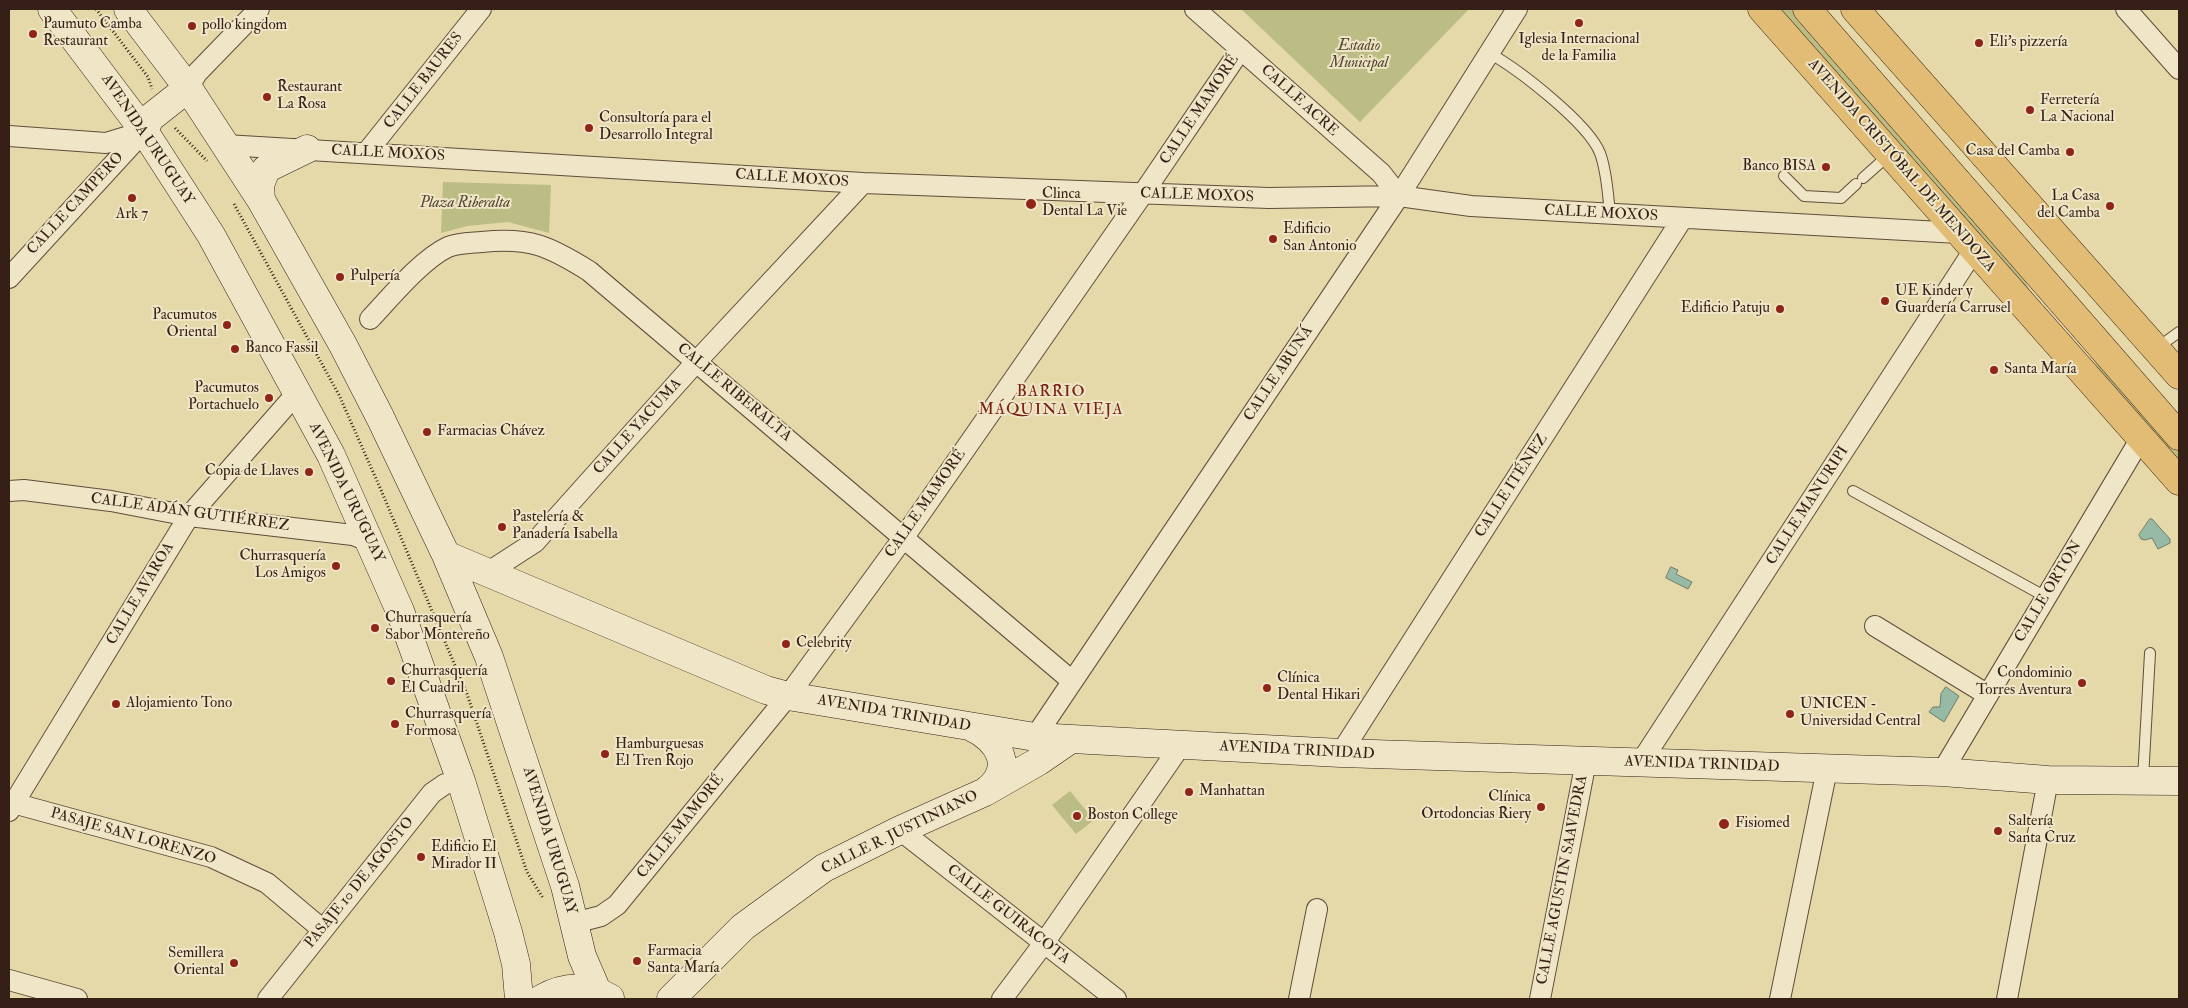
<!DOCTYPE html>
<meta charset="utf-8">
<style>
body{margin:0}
#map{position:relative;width:2188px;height:1008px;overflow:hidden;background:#e5d8a9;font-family:"IM FELL Double Pica",serif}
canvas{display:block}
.frame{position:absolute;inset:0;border:10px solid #351f16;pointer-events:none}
</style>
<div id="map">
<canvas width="2188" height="1008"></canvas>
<div class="frame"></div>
</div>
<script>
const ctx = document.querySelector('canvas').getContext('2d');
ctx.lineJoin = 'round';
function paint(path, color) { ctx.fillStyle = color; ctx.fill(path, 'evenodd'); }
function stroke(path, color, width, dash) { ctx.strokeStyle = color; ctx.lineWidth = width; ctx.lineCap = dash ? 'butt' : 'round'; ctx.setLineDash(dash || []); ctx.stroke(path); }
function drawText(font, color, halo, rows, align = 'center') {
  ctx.font = font + ' "IM FELL Double Pica",serif'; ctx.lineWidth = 4; ctx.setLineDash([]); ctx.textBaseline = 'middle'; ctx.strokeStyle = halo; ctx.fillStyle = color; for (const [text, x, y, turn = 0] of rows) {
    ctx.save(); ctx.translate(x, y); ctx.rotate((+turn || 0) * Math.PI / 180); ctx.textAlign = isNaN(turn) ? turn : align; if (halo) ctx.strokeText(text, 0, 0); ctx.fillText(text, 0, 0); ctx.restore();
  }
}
paint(new Path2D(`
 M 1241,9 L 1469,9 L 1360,122 Z
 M 1778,9 L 1797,9 L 2006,245 L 2032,294 Z
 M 443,182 L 551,185 L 549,233 L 508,222 L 467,226 L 441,233 Z
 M 2069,316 L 2179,443 L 2179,462 L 2098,368 Z
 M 1070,791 L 1094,820 L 1076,834 L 1052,805 Z`), '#bbbd84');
const water = new Path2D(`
 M 2150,519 L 2152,519 L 2170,539 L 2170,543 L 2158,549 L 2152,538 L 2145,540 L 2141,539 L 2139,535 Z
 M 1671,567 L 1678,570 L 1676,574 L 1692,582 L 1688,589 L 1666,578 Z
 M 1946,687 L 1959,696 L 1944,722 L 1929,712 L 1933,707 L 1940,707 L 1941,694 Z`);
paint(water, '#96baa5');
stroke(water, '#6f7c6c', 1);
const lane = new Path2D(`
 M 1489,53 C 1518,69 1588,123 1600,153 C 1607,172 1608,195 1610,214
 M 1784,176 L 1804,196 L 1841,198 L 1856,184
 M 1863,178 L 1890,154
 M 2157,348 L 2179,332
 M 1853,491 L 2046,597
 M 2143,779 L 2150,653`);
const street = new Path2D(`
 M 1195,9 L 1381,173 L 1399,196
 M 2126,9 L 2179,69
 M 188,88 L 197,73 L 259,9
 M 9,136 L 106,143 L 142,132
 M 225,145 L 863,183 L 1269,198 L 1399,196 L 1471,206 L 1959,233
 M 367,152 L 481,9
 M 9,278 L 144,131
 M 370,319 C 390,298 422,259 448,247 C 458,243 472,243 482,242 C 530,237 549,246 589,271 L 1072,681
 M 9,491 L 24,490 L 111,501 L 189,516 L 353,535 L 371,542
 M 487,573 L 535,542 L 697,361 L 863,183
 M 1875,626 L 1988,695
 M 1035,737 L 1399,196 L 1517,9
 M 1341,753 L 1682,219
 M 1641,762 L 1974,250
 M 1942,772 L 2141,438
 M 13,803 L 211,857 L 267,883 L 323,930
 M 9,811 L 189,516 L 296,394
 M 900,830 L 1116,999
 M 574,923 L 601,916 L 617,905 L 788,696 L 904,537 L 1142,195 L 1241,49
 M 9,980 L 77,999
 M 268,999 L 432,793 L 445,784 L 461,781
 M 1002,999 L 1044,943 L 1181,745
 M 1299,999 L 1317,909
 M 1540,999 L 1586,761
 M 1780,999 L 1827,769
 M 2007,999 L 2048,780`);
const secondary = new Path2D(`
 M 52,9 L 144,131 L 211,235 L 331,455 L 400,611 L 461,781 L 508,932 L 516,964 L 519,999
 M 128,9 L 188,88 L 261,200 L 343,345 L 380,417 L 446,555 L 489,657 L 565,886 L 582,956 L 597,991
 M 144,131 L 150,118 L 188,88
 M 261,200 L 260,185 L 266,169 L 307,149
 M 446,555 L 766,690 L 788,696 L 1035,737 L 1127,742 L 1341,753 L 1942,772 L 2048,780 L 2179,781
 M 971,727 C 999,739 1016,769 986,791
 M 541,999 C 564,986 587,985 610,998
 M 671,999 L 743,927 L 824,868 L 900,830 L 985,792 L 1039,761 L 1071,739`);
const primary = new Path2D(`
 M 1762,9 L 2179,481
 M 1807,9 L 2179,436
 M 1855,9 L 2179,375`);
stroke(lane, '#614d3b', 12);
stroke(street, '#614d3b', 22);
stroke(secondary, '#351f16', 29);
stroke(primary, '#351f16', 29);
stroke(new Path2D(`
 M 96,9 L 148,77 L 152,89
 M 175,128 L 207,161
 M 234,204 L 339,395 L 381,490 L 467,694 L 527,872 L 543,898`), '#351f16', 3, [1, 2.5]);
stroke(lane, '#eee6c7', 10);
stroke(street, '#eee6c7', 20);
stroke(secondary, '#eee6c7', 28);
stroke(primary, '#e2bc74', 28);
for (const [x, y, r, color] of [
 [1579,23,5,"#8f2418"],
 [192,26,5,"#8f2418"],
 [33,34,5,"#8f2418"],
 [1979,43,5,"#8f2418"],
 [267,97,5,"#8f2418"],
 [2030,110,5,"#8f2418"],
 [589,128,5,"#8f2418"],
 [2070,152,5,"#8f2418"],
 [1826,167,5,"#8f2418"],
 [132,198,5,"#8f2418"],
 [1031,204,6,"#8f2418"],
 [2110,206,5,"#8f2418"],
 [1273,239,5,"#8f2418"],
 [340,277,5,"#8f2418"],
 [1885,301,5,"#8f2418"],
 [1780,309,5,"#8f2418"],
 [227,325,5,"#8f2418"],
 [235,349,5,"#8f2418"],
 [1994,370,5,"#8f2418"],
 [269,398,5,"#8f2418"],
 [427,432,5,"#8f2418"],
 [309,472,5,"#8f2418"],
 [502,527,5,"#8f2418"],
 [336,566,5,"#8f2418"],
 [375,628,5,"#8f2418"],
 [786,644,5,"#8f2418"],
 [391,681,5,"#8f2418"],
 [2082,683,5,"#8f2418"],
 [1267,688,5,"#8f2418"],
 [116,704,5,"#8f2418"],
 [1790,714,5,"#8f2418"],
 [395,724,5,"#8f2418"],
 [605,754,5,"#8f2418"],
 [1189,792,5,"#8f2418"],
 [1541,807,5,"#8f2418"],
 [1077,816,5,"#8f2418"],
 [1724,824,6,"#8f2418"],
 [1998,831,5,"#8f2418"],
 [421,857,5,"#8f2418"],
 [637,961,5,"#8f2418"],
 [234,963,5,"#8f2418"]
]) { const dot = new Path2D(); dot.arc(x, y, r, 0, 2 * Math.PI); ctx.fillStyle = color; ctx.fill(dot); stroke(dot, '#eee6c7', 2); }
drawText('15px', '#351f16', '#eee6c7', [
 ["Paumuto Camba",43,25],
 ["Restaurant",43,42],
 ["pollo kingdom",202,26],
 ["Iglesia Internacional",1579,40,"center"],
 ["de la Familia",1579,57,"center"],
 ["Eli's pizzería",1989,43],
 ["Restaurant",277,88],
 ["La Rosa",277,105],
 ["Ferretería",2040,101],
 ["La Nacional",2040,118],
 ["Consultoría para el",599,119],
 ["Desarrollo Integral",599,136],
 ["Casa del Camba",2060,152,"right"],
 ["Banco BISA",1816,167,"right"],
 ["Clinca",1042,195],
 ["Dental La Vie",1042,212],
 ["La Casa",2100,197,"right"],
 ["del Camba",2100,214,"right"],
 ["Ark 7",132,215,"center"],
 ["Edificio",1283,230],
 ["San Antonio",1283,247],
 ["Pulpería",350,277],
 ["UE Kinder y",1895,292],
 ["Guardería Carrusel",1895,309],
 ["Edificio Patuju",1770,309,"right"],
 ["Pacumutos",217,316,"right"],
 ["Oriental",217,333,"right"],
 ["Banco Fassil",245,349],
 ["Santa María",2004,370],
 ["Pacumutos",259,389,"right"],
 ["Portachuelo",259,406,"right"],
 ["Farmacias Chávez",437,432],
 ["Copia de Llaves",299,472,"right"],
 ["Pastelería &",512,518],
 ["Panadería Isabella",512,535],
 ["Churrasquería",326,557,"right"],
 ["Los Amigos",326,574,"right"],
 ["Churrasquería",385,619],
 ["Sabor Montereño",385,636],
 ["Celebrity",796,644],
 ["Churrasquería",401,672],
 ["El Cuadril",401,689],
 ["Condominio",2072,674,"right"],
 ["Torres Aventura",2072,691,"right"],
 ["Clínica",1277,679],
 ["Dental Hikari",1277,696],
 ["Alojamiento Tono",126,704],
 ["UNICEN -",1800,705],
 ["Universidad Central",1800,722],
 ["Churrasquería",405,715],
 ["Formosa",405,732],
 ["Hamburguesas",615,745],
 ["El Tren Rojo",615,762],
 ["Manhattan",1199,792],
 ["Clínica",1531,798,"right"],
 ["Ortodoncias Riery",1531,815,"right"],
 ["Boston College",1087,816],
 ["Saltería",2008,822],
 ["Santa Cruz",2008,839],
 ["Fisiomed",1735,824],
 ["Edificio El",431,848],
 ["Mirador II",431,865],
 ["Farmacia",647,952],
 ["Santa María",647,969],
 ["Semillera",224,954,"right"],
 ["Oriental",224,971,"right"]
], 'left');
drawText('italic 15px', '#564632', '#eee6c7', [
 ["Estadio",1359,47],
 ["Municipal",1359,64],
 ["Plaza Riberalta",465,204]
]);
drawText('15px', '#351f16', '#eee6c7', [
 ["CALLE BAURES",424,81,-52],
 ["CALLE ACRE",1299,101,42],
 ["CALLE MAMORÉ",1200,110,-56],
 ["AVENIDA URUGUAY",147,140,56],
 ["CALLE MOXOS",388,154,3],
 ["AVENIDA CRISTÓBAL DE MENDOZA",1901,166,49],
 ["CALLE MOXOS",792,179,4],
 ["CALLE MOXOS",1197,196,2],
 ["CALLE CAMPERO",76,204,-47],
 ["CALLE MOXOS",1601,214,3],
 ["CALLE ABUNÁ",1279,374,-56],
 ["CALLE RIBERALTA",734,393,40],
 ["CALLE YACUMA",638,427,-48],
 ["CALLE ITÉNEZ",1512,486,-57],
 ["AVENIDA URUGUAY",346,493,64],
 ["CALLE MAMORÉ",926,504,-55],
 ["CALLE MANURIPI",1808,506,-57],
 ["CALLE ADÁN GUTIÉRREZ",190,513,8],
 ["CALLE ORTON",2049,592,-59],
 ["CALLE AVAROA",141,594,-59],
 ["AVENIDA TRINIDAD",894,714,10],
 ["AVENIDA TRINIDAD",1297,751,3],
 ["AVENIDA TRINIDAD",1702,765,2],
 ["CALLE MAMORÉ",681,827,-51],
 ["CALLE R. JUSTINIANO",900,833,-26],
 ["PASAJE SAN LORENZO",133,837,16],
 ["AVENIDA URUGUAY",549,841,73],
 ["CALLE AGUSTIN SAAVEDRA",1563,880,-79],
 ["PASAJE 10 DE AGOSTO",360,883,-51],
 ["CALLE GUIRACOTA",1008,915,38]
]);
ctx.letterSpacing = '1px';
drawText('16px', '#7a1f14', '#eee6c7', [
 ["BARRIO",1051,393],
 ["MÁQUINA VIEJA",1051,411]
]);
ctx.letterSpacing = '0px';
</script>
